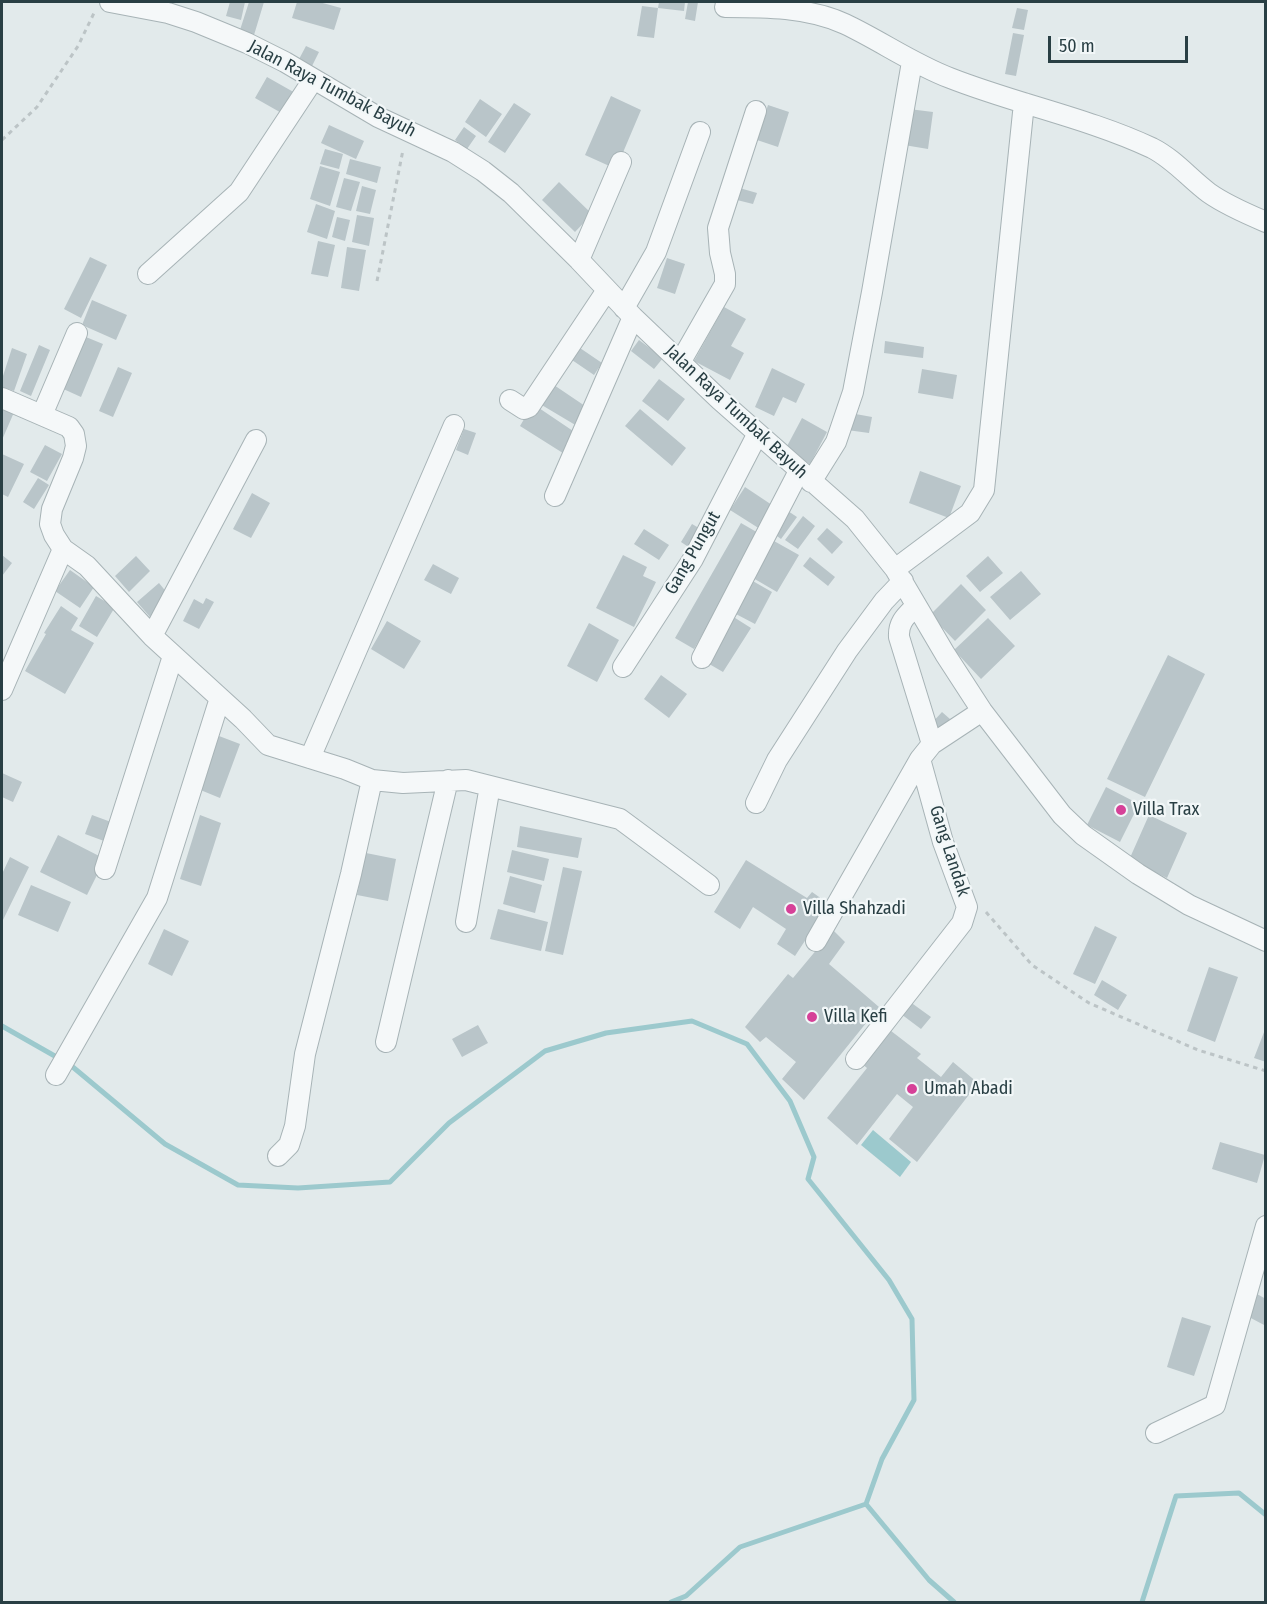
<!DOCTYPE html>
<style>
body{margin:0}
#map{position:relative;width:1267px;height:1604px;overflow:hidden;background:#e2eaeb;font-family:"Fira Sans Condensed",sans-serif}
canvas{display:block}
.frame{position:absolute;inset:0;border:3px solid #293f44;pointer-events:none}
.scale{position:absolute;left:1048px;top:36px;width:140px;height:27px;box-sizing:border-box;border:3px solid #293f44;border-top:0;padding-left:8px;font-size:18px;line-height:21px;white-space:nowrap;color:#293f44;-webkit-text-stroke:4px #f2f7f8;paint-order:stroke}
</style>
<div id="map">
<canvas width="1267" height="1604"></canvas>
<div class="frame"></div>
<div class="scale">50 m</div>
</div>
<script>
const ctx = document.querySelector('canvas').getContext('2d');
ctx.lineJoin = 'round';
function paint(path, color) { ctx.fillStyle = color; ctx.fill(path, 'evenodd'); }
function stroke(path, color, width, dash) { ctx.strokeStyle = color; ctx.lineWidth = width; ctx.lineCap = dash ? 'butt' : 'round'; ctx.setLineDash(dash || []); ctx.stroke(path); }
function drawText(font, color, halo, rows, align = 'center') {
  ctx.font = font + ' "Fira Sans Condensed",sans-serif'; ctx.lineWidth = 4.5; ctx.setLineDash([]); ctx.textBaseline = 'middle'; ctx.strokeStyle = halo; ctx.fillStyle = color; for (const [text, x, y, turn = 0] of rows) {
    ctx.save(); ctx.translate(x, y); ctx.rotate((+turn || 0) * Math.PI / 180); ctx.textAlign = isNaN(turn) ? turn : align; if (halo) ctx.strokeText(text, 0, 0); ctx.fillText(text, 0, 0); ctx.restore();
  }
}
paint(new Path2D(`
 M 873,1130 L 911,1162 L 900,1177 L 861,1145 Z`), '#9cc9cd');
stroke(new Path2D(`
 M 2,1026 L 60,1059
 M 68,1063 L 165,1144 L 238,1185 L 298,1188 L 390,1182 L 449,1123 L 545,1051 L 606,1033 L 692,1021 L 747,1044 L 790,1101 L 814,1157 L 808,1179 L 889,1280 L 912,1319 L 914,1400 L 882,1459 L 866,1504 L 929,1580 L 954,1602
 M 671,1602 L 686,1596 L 740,1547 L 866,1504
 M 1142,1602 L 1176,1496 L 1239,1493 L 1266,1515`), '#9cc9cd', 5);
paint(new Path2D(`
 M 230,2 L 245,2 L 241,20 L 226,16 Z
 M 249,2 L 264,2 L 254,35 L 240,30 Z
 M 297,2 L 319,2 L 341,8 L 334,30 L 292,18 Z
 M 659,2 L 685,2 L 684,11 L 658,8 Z
 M 688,2 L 698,2 L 695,21 L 685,19 Z
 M 642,6 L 658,8 L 654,38 L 637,36 Z
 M 1017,8 L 1028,10 L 1024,30 L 1012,28 Z
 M 1013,33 L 1024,35 L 1016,76 L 1005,74 Z
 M 306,46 L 319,52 L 311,68 L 298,61 Z
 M 267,77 L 297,94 L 285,115 L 255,98 Z
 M 611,96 L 641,110 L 616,169 L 585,155 Z
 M 480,99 L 502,114 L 486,137 L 465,122 Z
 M 514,103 L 531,114 L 505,153 L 488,142 Z
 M 768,105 L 789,112 L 778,147 L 757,140 Z
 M 909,109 L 933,112 L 928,149 L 904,145 Z
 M 329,125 L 364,141 L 356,159 L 321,143 Z
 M 464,127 L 476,136 L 467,149 L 455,140 Z
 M 325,149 L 343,154 L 339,169 L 320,164 Z
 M 350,159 L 381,167 L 377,183 L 346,174 Z
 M 320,166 L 340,172 L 330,206 L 310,199 Z
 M 344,178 L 360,182 L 351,211 L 336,207 Z
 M 559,182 L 592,214 L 575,232 L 542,200 Z
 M 362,186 L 376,190 L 370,214 L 356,211 Z
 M 736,187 L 757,193 L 753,204 L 733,199 Z
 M 316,204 L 335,211 L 327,239 L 307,232 Z
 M 357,215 L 374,218 L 369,246 L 352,242 Z
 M 337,217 L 350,220 L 345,241 L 332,237 Z
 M 318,241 L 335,245 L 328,277 L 311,274 Z
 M 347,247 L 366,250 L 359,291 L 341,288 Z
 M 90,257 L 107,265 L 81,318 L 64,309 Z
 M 667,258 L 685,264 L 675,294 L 657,288 Z
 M 92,300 L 127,315 L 116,340 L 82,325 Z
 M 724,307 L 746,319 L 731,346 L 744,353 L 730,380 L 694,361 Z
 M 81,335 L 103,344 L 81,397 L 59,387 Z
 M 639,340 L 663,358 L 654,369 L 631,351 Z
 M 885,341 L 924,347 L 923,358 L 884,353 Z
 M 39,345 L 50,350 L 31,396 L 20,391 Z
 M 12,348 L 27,354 L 14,391 L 2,387 L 2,379 Z
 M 580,348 L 602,363 L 594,375 L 572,360 Z
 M 118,367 L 132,373 L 113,417 L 99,411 Z
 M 772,368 L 805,384 L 796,403 L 783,397 L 774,416 L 755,407 Z
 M 922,369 L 957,375 L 953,399 L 918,393 Z
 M 659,379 L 685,399 L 668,421 L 642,401 Z
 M 548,381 L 585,406 L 577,426 L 535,401 Z
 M 2,404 L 15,410 L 2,440 Z
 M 533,404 L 576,433 L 566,455 L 520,426 Z
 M 640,409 L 686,448 L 672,466 L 625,426 Z
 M 850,413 L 872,417 L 869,433 L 847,430 Z
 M 802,418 L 827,432 L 810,464 L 785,450 Z
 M 464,429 L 476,433 L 468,455 L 456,450 Z
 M 45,445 L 62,454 L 47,481 L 30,472 Z
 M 2,454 L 24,464 L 8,497 L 2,494 Z
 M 920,471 L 961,486 L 949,518 L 909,503 Z
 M 38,478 L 49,485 L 34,509 L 23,502 Z
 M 745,487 L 775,507 L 760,529 L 730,510 Z
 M 252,493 L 270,503 L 251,538 L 233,529 Z
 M 788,511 L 797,517 L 781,539 L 773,533 Z
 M 803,516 L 815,526 L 798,549 L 785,540 Z
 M 741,523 L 760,534 L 694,649 L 675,638 Z
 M 692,524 L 704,531 L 693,550 L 681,542 Z
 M 827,528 L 843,542 L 832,554 L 817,539 Z
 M 644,529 L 669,545 L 659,560 L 634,544 Z
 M 774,541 L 799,555 L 777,592 L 753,578 Z
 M 2,555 L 12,563 L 2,576 Z
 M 623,555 L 647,567 L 643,576 L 656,582 L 634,627 L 596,608 Z
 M 136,556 L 150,571 L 129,592 L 115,576 Z
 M 988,556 L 1003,573 L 980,592 L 966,576 Z
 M 810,557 L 835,577 L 828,586 L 803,566 Z
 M 433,564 L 459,578 L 451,594 L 424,580 Z
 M 70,570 L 94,587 L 80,608 L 55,591 Z
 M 1021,571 L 1041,594 L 1010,620 L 990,597 Z
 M 751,580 L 772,592 L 755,624 L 734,613 Z
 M 159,583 L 172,599 L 150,617 L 137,602 Z
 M 961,584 L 986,610 L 955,641 L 930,615 Z
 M 96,596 L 115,607 L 97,637 L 79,626 Z
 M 206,598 L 214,602 L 199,629 L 183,621 L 194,599 L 203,604 Z
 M 61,606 L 78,618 L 71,630 L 94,643 L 65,694 L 25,671 L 46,634 L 44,633 Z
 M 732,616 L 751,628 L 723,672 L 704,661 Z
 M 988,618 L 1015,646 L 981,679 L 954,650 Z
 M 387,621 L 421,641 L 404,669 L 371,649 Z
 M 589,623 L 619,640 L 597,682 L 567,666 Z
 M 1168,655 L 1205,674 L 1145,797 L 1107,779 Z
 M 661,675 L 687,694 L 669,718 L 644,699 Z
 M 942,712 L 950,719 L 938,732 L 930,725 Z
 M 219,736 L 240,744 L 220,798 L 198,789 Z
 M 2,773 L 22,782 L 13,802 L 2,797 Z
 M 1106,787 L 1139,804 L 1120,842 L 1087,825 Z
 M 92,815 L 111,822 L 104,841 L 85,834 Z
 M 200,815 L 221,823 L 201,886 L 180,879 Z
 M 1149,815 L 1187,833 L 1167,878 L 1129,860 Z
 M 520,826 L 582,838 L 578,858 L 517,847 Z
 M 58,835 L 105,859 L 87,895 L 40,872 Z
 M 512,850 L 549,859 L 544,881 L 507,872 Z
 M 366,853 L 396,859 L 388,901 L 357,895 Z
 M 10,857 L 29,867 L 2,922 L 2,874 Z
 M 746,860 L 807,898 L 812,892 L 829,904 L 795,956 L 777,944 L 786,929 L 753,907 L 740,929 L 714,912 Z
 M 563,867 L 582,871 L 563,955 L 545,951 Z
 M 510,876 L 542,885 L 535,913 L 503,904 Z
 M 31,885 L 71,902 L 58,932 L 18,915 Z
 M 498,909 L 548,922 L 541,951 L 490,939 Z
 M 1095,926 L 1117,937 L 1095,984 L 1073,974 Z
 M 164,929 L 189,941 L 172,976 L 148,964 Z
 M 833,930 L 845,942 L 829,964 L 879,1007 L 804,1100 L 782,1079 L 796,1062 L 766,1037 L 760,1042 L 745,1027 L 788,974 L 793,978 Z
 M 1209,967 L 1238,977 L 1215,1042 L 1187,1031 Z
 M 1102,980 L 1127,995 L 1118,1010 L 1094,995 Z
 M 906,999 L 931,1017 L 921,1029 L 897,1011 Z
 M 882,1024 L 921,1054 L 917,1058 L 941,1077 L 953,1062 L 978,1083 L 917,1162 L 889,1139 L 913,1107 L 897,1094 L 857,1145 L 827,1118 L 867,1068 L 856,1059 Z
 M 478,1025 L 488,1043 L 462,1057 L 452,1039 Z
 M 1266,1027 L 1266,1062 L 1254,1058 Z
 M 1220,1142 L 1265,1155 L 1257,1183 L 1212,1169 Z
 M 1257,1294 L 1266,1299 L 1266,1326 L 1247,1316 Z
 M 1182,1317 L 1211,1326 L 1194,1376 L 1167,1367 Z`), '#b9c5c9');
const minor = new Path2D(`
 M 110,2 L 168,13 L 196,22 L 247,43 L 285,62 L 378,117 L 453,152 L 483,171 L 511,193 L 579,260 L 633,317 L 720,400 L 855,519 L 895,569 L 945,654 L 982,711 L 1062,815 L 1083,835 L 1138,874 L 1189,905 L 1266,941
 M 725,7 C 765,7 808,7 845,24 C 881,41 913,64 950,78 C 1016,104 1088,118 1152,148 C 1174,159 1190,179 1209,193 C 1226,205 1247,214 1266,222
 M 579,260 L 621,162
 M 148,274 L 239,192 L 313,80
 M 624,308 L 656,252 L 700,132
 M 681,361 L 725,284 L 725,274 L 720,253 L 718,228 L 756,111
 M 2,398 L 69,427 L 74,434 L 76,446 L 73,458 L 52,509 L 50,524 L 54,535 L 63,549 L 87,566 L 152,636 L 243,719 L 268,745 L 345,769 L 372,780 L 403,783 L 466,780 L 620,819 L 709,885
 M 510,400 L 524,409 L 529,407 L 607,290
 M 42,415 L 77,333
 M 811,482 L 836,442 L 853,392 L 872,292 L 912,62
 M 555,496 L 633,317
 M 895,569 L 970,513 L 984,490 L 1024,103
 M 916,606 C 906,616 898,622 899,637 L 932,744
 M 152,636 L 256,440
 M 702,658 L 799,471
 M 623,667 L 693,559 L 757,435
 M 2,690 L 63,549
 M 310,758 L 454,425
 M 756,803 L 777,760 L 847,651 L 884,601 L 903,581
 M 105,869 L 173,656
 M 466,922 L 490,786
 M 816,941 L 920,759
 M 386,1042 L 448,780
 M 856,1059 L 962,923 L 967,907 L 943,842 L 920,759 L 932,744 L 982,711
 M 56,1075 L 157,898 L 220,698
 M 278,1156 L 289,1145 L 295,1126 L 305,1054 L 351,874 L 372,780
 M 1156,1433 L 1215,1405 L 1266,1226`);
stroke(minor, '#a7b3b6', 22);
stroke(new Path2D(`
 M 2,140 L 37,107 L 78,46 L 95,11
 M 377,281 L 403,150
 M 986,912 L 1032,965 L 1089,1003 L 1198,1050 L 1266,1071`), '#bcc4c6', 3, [4.5, 4.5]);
stroke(minor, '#f5f8f9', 20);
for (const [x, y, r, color] of [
 [1121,810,6,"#d64198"],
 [791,909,6,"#d64198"],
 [812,1017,6,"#d64198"],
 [912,1089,6,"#d64198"]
]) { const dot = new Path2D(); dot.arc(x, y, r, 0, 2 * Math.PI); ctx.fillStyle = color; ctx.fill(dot); stroke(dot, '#f2f7f8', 2); }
drawText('18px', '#293f44', '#f2f7f8', [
 ["Jalan Raya Tumbak Bayuh",332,89,28],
 ["Jalan Raya Tumbak Bayuh",736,412,43],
 ["Gang Pungut",693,553,-60],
 ["Gang Landak",949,851,72]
]);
drawText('18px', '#293f44', '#f2f7f8', [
 ["Villa Trax",1133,810],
 ["Villa Shahzadi",803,909],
 ["Villa Kefi",824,1017],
 ["Umah Abadi",924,1089]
], 'left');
</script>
